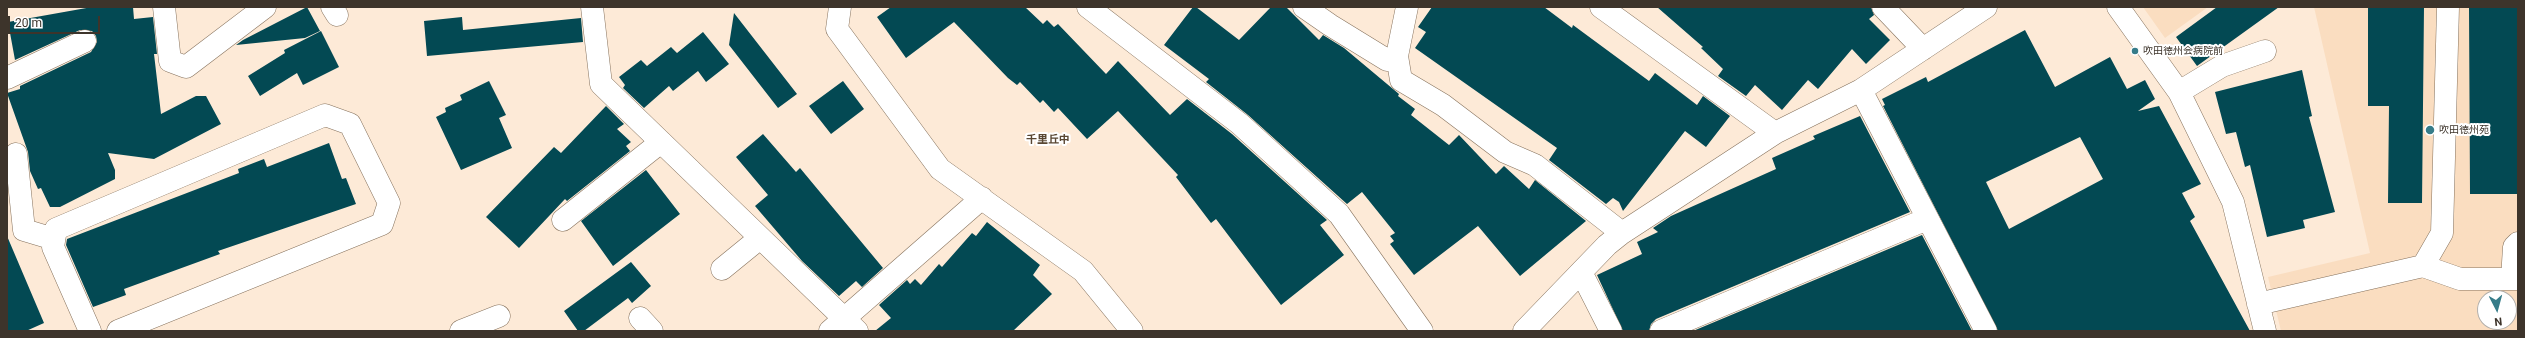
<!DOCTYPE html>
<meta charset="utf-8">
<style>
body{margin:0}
#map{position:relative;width:2525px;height:338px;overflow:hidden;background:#fdead7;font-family:Roboto,sans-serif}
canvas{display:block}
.frame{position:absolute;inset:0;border:8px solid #3d342b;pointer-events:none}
.north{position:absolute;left:2477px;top:290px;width:40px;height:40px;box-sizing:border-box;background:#fff;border:1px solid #b1aeaa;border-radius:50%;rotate:174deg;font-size:11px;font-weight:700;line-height:16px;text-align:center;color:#3d342b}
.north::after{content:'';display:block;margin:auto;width:14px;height:18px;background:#367c89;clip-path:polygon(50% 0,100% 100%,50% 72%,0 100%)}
.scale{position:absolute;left:8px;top:16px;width:92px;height:18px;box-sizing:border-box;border:2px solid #3d342b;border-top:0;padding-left:5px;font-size:12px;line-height:14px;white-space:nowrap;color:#3d342b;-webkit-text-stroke:3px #fff;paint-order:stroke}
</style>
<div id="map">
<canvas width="2525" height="338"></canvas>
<div class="frame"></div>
<div class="north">N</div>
<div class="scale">20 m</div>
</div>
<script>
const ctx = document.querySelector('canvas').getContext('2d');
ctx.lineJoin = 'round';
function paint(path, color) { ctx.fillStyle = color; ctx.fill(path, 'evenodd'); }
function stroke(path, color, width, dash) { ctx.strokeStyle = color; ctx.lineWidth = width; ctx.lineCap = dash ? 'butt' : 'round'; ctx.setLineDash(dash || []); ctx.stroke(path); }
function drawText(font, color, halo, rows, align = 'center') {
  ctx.font = font + ' Roboto,"Noto Sans JP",sans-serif'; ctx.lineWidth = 4; ctx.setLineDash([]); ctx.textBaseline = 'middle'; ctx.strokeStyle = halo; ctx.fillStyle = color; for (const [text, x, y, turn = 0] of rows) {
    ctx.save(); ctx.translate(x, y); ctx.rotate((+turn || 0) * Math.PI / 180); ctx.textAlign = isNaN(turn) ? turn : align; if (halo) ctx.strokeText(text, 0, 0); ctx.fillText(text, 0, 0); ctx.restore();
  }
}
paint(new Path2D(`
 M 2143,7 L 2208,7 L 2165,38 Z
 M 2314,7 L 2518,7 L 2518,331 L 2281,331 L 2268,277 L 2370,253 ZM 2485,298 L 2509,298 L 2509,322 L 2485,322 Z`), '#faddc0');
paint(new Path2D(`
 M 92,7 L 133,7 L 134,19 L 153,17 L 157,54 L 154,54 L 161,114 L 196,96 L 206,96 L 221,124 L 154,159 L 108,153 L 115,170 L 115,179 L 60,207 L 50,207 L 41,188 L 38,189 L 30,171 L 28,152 L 7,93 L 20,89 L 20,86 L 91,52 L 97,42 L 96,36 L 92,31 L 80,30 L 15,60 L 8,22 Z
 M 307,7 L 320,31 L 305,38 L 236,45 L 243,40 Z
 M 891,7 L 1025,7 L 1043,24 L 1047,20 L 1054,27 L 1058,24 L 1106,74 L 1118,61 L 1170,115 L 1187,99 L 1232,134 L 1327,220 L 1320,225 L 1344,255 L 1281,305 L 1216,219 L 1211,223 L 1176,177 L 1178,175 L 1118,111 L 1087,139 L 1058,108 L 1054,112 L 1043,100 L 1040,103 L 1020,82 L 1017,85 L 1008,78 L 954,22 L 906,58 L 877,17 Z
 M 1193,7 L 1196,7 L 1239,40 L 1271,7 L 1286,7 L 1319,40 L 1323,35 L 1344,48 L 1399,94 L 1398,96 L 1415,109 L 1411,115 L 1449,145 L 1459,135 L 1496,174 L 1504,166 L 1529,189 L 1535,180 L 1586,221 L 1520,276 L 1478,226 L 1414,275 L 1390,244 L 1394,241 L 1390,236 L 1395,233 L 1362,192 L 1347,204 L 1248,115 L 1206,82 L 1209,79 L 1164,45 Z
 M 1432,7 L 1544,7 L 1572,28 L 1573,25 L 1649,81 L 1655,73 L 1697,105 L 1703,96 L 1730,116 L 1706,147 L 1685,131 L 1623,211 L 1619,202 L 1613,198 L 1606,204 L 1549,160 L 1557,148 L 1415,48 L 1426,32 L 1418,27 Z
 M 1657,7 L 1871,7 L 1874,15 L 1869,19 L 1890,40 L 1866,64 L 1852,49 L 1818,89 L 1808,80 L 1782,110 L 1755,85 L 1746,96 L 1718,76 L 1723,69 L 1701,48 L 1703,47 Z
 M 2217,7 L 2279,7 L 2197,66 L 2176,37 Z
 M 2368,7 L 2424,7 L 2422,203 L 2388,203 L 2389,106 L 2368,106 Z
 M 2469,7 L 2518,7 L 2518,194 L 2470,194 Z
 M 734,13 L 797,94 L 778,108 L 729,45 Z
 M 462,17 L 463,30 L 581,18 L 583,42 L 427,56 L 424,21 Z
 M 2025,30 L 2055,87 L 2110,57 L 2127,89 L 2145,80 L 2155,99 L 2138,111 L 2159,106 L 2201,184 L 2182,193 L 2195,217 L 2190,221 L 2250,331 L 1998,331 L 1883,106 L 1885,105 L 1882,99 L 1926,77 L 1928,82 ZM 2080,137 L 2103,179 L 2009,229 L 1986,182 Z
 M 321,31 L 339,67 L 303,85 L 297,73 L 260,96 L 248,76 L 285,53 L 284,50 Z
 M 703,32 L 729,64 L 706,82 L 698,71 L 673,91 L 669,86 L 644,108 L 623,88 L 625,85 L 619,77 L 641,60 L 647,66 L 671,47 L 677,53 Z
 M 2302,70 L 2312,116 L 2309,117 L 2335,212 L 2303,220 L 2305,228 L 2267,237 L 2250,165 L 2245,167 L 2236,132 L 2226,134 L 2215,92 Z
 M 489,81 L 506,115 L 499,118 L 512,148 L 461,170 L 436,117 L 446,112 L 445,108 L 462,100 L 460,95 Z
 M 843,81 L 864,109 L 831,134 L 809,106 Z
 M 606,106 L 624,124 L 617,129 L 631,142 L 626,146 L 630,151 L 567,201 L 565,199 L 519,248 L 486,217 L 554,147 L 561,153 Z
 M 1860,116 L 1910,212 L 1656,319 L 1651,324 L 1649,331 L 1623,331 L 1597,275 L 1642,254 L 1637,242 L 1658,232 L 1653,228 L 1671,216 L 1776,169 L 1772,158 L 1815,139 L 1813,136 Z
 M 763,134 L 796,172 L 800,168 L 883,268 L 862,287 L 856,281 L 839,296 L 802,261 L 755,206 L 768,195 L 736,157 Z
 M 329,143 L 342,179 L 346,178 L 356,204 L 218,251 L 220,254 L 124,289 L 126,295 L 93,307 L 66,245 L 67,239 L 239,173 L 238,169 L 264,159 L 267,167 Z
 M 646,170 L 680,214 L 613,266 L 581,221 Z
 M 987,222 L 1040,265 L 1033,275 L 1052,294 L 1013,331 L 875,331 L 891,318 L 879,305 L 907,280 L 910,284 L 915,279 L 921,285 L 939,264 L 942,267 L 972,233 L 976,236 Z
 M 1922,235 L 1972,331 L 1693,331 Z
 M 7,236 L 44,323 L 26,331 L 7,331 Z
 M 631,262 L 651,286 L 632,303 L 628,298 L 584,331 L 578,331 L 564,311 Z`), '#034953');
const minor = new Path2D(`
 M 164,7 L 170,61 L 186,67 L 265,7
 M 332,7 L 337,15
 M 592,7 L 601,84 L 857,331
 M 840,7 L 837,29 L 940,169 L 1083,271 L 1132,331
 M 1088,7 L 1240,124 L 1339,214 L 1422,331
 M 1304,7 L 1330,25 L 1387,60 L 1397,56 L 1401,80 L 1443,105 L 1505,152 L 1535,165 L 1622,233
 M 1601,7 L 1775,133
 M 1883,7 L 1923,49
 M 2118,7 L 2179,92 L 2233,202 L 2265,331
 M 1397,56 L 1407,7
 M 7,78 L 85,41
 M 1861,90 L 1986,331
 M 2179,92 L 2222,66 L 2265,51
 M 16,154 L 24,230 L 54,239
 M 563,220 L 661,142
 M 2423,266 L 2442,233 L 2448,7
 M 722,269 L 760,238
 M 1581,272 L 1611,331
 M 2512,279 L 2514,247 L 2518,243
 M 2258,304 L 2423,266 L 2460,279 L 2518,279
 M 640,318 L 652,331
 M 90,331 L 53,247 L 56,229 L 325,115 L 350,124 L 389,203 L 382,224 L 118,331
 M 461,331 L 499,316
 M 830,331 L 982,198
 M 1524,331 L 1607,245 L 1622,233 L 1775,133 L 1861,90 L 1986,7
 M 1661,331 L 1927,219`);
stroke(minor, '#86725d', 23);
stroke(minor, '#fff', 22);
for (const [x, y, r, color] of [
 [2135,51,4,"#367c89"],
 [2430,130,5,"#367c89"]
]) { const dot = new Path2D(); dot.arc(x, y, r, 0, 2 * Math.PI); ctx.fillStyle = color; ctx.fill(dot); stroke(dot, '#fff', 1.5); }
drawText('10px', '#3d342b', '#fff', [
 ["吹田徳州会病院前",2143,51],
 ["吹田徳州苑",2439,130]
], 'left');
drawText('bold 11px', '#594733', '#fff', [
 ["千里丘中",1048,140]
]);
</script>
